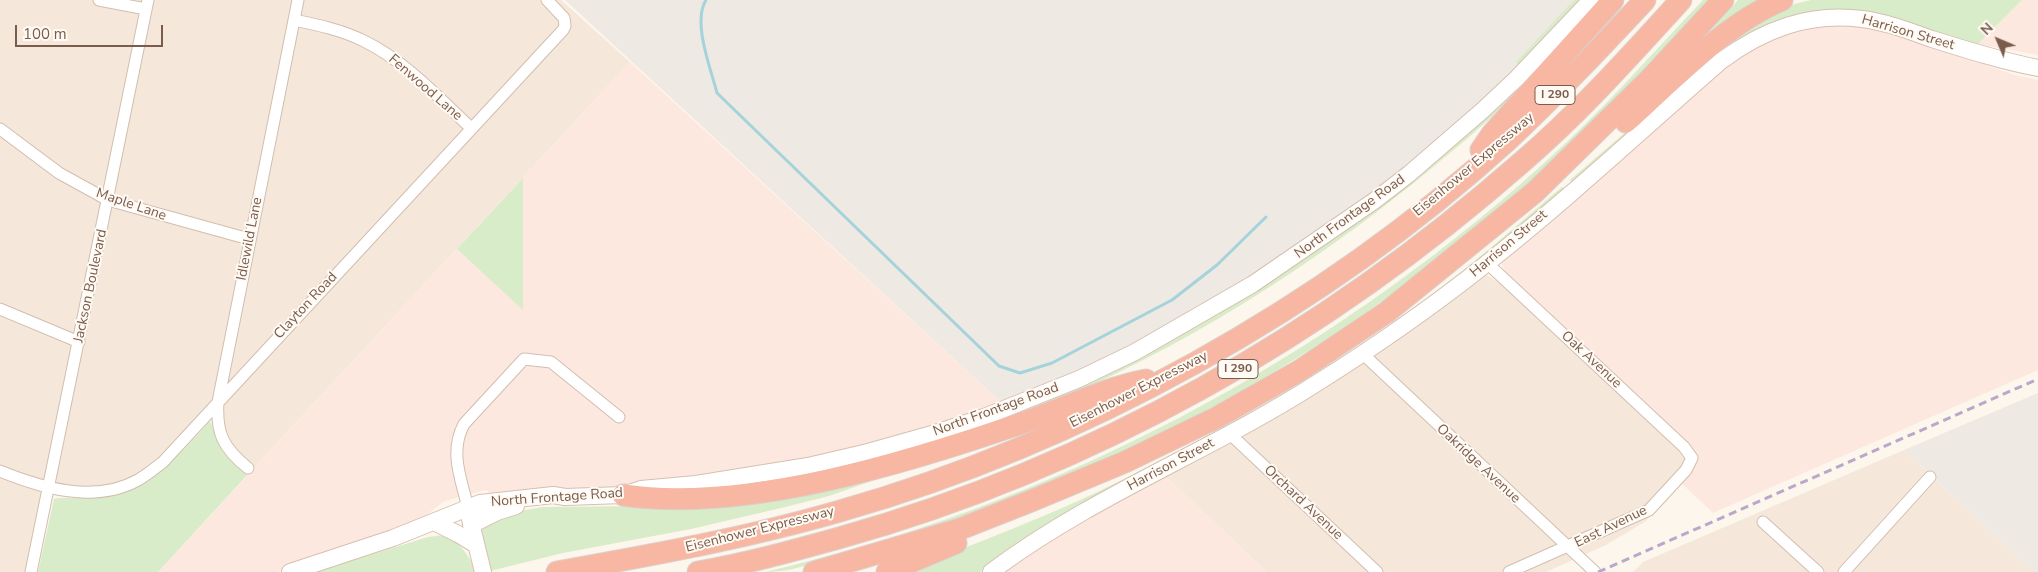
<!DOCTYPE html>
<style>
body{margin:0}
#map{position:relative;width:2038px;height:572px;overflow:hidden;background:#fdf6ec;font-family:"Nunito Sans",sans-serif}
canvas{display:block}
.north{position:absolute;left:1973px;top:15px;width:50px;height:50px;-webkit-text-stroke:4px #fffaf3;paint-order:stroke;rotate:315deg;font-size:14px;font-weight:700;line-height:20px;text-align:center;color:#7a5c4d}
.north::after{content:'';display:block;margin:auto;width:18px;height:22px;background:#7a5c4d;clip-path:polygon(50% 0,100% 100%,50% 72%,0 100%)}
.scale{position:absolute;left:15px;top:25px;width:148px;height:22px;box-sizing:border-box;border:2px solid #7a5c4d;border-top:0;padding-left:6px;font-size:15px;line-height:18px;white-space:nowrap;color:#7a5c4d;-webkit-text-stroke:4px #fffaf3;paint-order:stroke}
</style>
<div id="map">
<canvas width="2038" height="572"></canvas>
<div class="north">N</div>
<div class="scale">100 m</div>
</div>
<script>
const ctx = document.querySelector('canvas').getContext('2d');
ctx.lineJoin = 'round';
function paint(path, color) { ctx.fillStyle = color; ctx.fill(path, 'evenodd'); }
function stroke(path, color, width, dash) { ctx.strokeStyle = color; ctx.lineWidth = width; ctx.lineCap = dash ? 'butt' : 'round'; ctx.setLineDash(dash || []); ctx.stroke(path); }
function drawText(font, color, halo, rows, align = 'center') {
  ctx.font = font + ' "Nunito Sans",sans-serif'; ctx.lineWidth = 4; ctx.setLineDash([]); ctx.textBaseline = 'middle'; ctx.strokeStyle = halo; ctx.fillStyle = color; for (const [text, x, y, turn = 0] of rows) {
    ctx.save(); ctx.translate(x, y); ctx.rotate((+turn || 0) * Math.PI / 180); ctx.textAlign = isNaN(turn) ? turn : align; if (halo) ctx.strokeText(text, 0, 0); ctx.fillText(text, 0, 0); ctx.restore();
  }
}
paint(new Path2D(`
 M 0,0 L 561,0 L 630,62 L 254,468 L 240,457 L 228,442 L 221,421 L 223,393 L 178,441 L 146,470 L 117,484 L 82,489 L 47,484 L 28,572 L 0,572 Z
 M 1487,275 L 1499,283 L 1507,275 L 1694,464 L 1691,472 L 1646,521 L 1606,545 L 1546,572 L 1267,572 L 1164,475 L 1481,277 Z
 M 1904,450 L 2033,572 L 1633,572 L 1643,562 Z`), '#f5e8da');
paint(new Path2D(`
 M 2022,0 L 2038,0 L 2038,55 L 1978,44 Z
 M 1825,24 L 1868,26 L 2015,75 L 2038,80 L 2038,370 L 1713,513 L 1681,483 L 1691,472 L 1694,464 L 1507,275 L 1502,265 L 1503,260 L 1732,60 L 1784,32 Z
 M 630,62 L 1003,404 L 908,438 L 799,464 L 604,489 L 493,495 L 486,490 L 445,501 L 425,516 L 383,534 L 277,572 L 158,572 Z
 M 1164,475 L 1267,572 L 999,572 L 1046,539 Z`), '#fde8e0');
paint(new Path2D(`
 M 565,0 L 1574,0 L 1520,67 L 1393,180 L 1242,284 L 1133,346 L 1003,404 Z
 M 2038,393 L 2038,572 L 2033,572 L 1904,450 Z`), '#efe9e4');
paint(new Path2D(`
 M 1574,0 L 1583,0 L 1520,67 L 1516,62 Z
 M 1703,0 L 1711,0 C 1652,64 1593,127 1528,185 C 1512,200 1493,214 1476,229 C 1316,361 1132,463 934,527 C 895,540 855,553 815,563 C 798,568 783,572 765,572 C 1054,505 1322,363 1542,165 C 1599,114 1650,56 1703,0 Z
 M 1738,0 L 1767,0 L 1702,40 Z
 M 1811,0 L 2022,0 L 1978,44 L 1918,26 L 1786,19 L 1572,183 L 1570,180 L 1635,124 L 1730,37 L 1790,5 Z
 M 1546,58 C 1515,100 1473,134 1432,168 C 1318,263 1176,353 1037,409 C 1013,418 986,425 961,433 L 1264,285 L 1349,227 Z
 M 523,178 L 523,310 L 457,249 Z
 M 1562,187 L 1565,189 L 1519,229 L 1430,299 L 1301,387 L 1002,556 L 980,572 L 903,572 C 976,543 1050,516 1120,481 C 1234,425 1346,361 1447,283 C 1486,253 1524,219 1562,187 Z
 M 210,421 L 219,442 L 249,473 L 158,572 L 38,572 L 54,499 L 58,498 C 79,497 101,499 120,493 C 154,483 187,447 210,421 Z
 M 892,474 L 829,496 L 781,508 L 691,529 L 563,553 L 490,571 L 481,533 L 483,526 L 520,511 L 543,507 L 650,506 Z
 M 444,535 C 461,545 469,553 475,572 L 315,572 L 428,537 Z`), '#d8ecc9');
stroke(new Path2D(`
 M 706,0 C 692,22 711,69 717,93 L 999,366 L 1020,373 L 1052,363 L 1172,300 L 1217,265 L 1266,217`), '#a5d3da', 3);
const street = new Path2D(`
 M 99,0 L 146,9
 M 294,20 C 318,25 342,30 364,41 C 405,61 438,97 471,128
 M 0,129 L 59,173 L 108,200 L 249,239
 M 1487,263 L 1684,447 L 1692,458 L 1686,470 L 1649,510 L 1509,572
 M 0,309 L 79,342
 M 1363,354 L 1595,572
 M 1230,434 L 1377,572
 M 248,468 C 223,448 216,433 218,402 L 298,0
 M 0,471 C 42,488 95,504 138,480 C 147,475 155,468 163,462 L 563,30 L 565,26 L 564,18 L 547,0
 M 468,508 C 461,478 449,452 464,424 L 524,359 L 551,362 L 619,417
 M 1763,522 L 1818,572
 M 31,572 L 148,0
 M 1844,572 L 1930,477`);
const secondary = new Path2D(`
 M 469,515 L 483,572
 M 434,522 L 458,534 L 476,545
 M 471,525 L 497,512 L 516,506
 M 290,572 L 393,538 L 480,503 L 553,495 L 565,497 L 623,495 L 641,489 L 696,484 L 808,466 L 868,452 L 932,434 L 984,417 L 1079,379 L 1135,352 L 1253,284 L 1374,201 L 1409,174 L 1483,110 L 1517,78 L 1591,0
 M 991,572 C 1092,496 1211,451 1317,383 C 1376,346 1432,307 1486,264 C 1567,200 1643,129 1721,61 C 1763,30 1808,12 1862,19 C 1886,22 1909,31 1932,39 C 1967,50 2002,61 2038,68`);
const highway = new Path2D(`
 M 1626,122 C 1673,80 1723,25 1782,0
 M 1481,150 L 1492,134 L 1613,0
 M 623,495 C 746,513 909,462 1025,422 C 1066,408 1104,388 1146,380
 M 557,572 C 652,555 747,538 840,511 C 1080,443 1324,308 1508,140 C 1556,95 1600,48 1645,0
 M 698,572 C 745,564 792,551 839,538 C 1093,467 1325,335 1522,162 C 1580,112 1630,56 1681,0
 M 814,572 L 960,529 L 1031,501 L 1125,462 L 1216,418 L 1299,371 L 1387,312 L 1535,192 L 1650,79 L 1723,0
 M 887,572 L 956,543`);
stroke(street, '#d1beb0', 13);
stroke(secondary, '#d6c0b0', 18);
stroke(highway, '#dad1cd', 23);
stroke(street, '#fff', 11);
stroke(secondary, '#fff', 16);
stroke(highway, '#f7b7a3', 21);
stroke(new Path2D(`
 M 1598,572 L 2038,379`), '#b9a8c9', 3, [8, 5]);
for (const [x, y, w] of [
 [1555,95,40],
 [1238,369,40]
]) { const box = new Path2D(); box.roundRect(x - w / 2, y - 9.5, w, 19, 4); ctx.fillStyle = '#fffaf3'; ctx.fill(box); stroke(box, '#7a5c4d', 1); }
drawText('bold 12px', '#7a5c4d', null, [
 ["I 290",1555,95],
 ["I 290",1238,369]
]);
drawText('14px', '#7a5c4d', '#fffaf3', [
 ["Harrison Street",1908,33,16],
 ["Fenwood Lane",425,88,41],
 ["Eisenhower Expressway",1474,165,-40],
 ["Maple Lane",131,205,19],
 ["North Frontage Road",1350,217,-36],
 ["Idlewild Lane",250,239,-79],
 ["Harrison Street",1509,244,-40],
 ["Jackson Boulevard",91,286,-78],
 ["Clayton Road",306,306,-47],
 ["Oak Avenue",1591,360,43],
 ["Eisenhower Expressway",1139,390,-27],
 ["North Frontage Road",996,410,-20],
 ["Oakridge Avenue",1478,464,43],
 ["Harrison Street",1171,465,-28],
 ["North Frontage Road",557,498,-4],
 ["Orchard Avenue",1303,503,43],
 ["East Avenue",1611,527,-26],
 ["Eisenhower Expressway",760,530,-14]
]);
</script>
